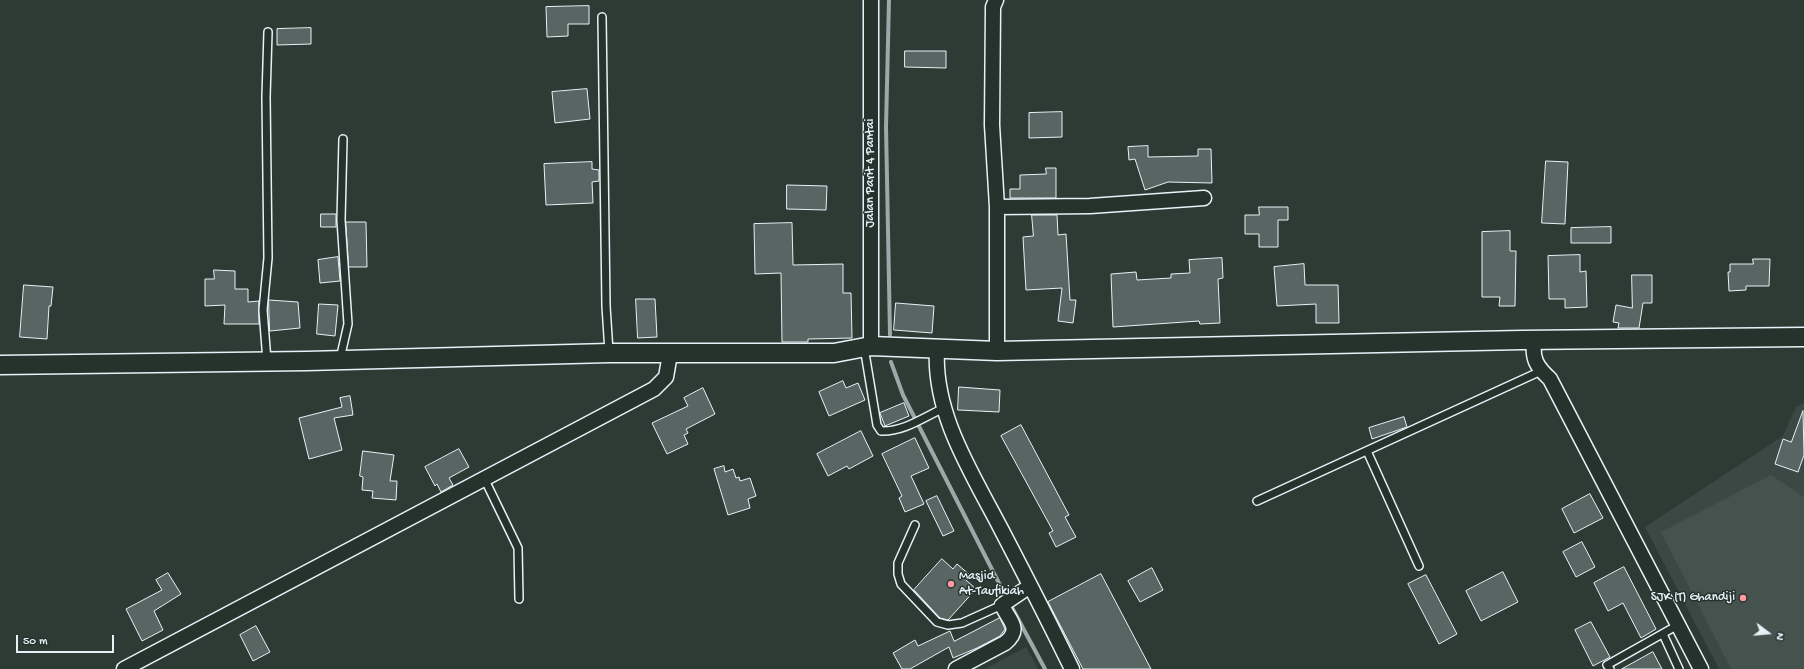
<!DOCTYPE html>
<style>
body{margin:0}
#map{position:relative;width:1804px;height:669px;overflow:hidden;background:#2e3b35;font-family:"Gochi Hand",sans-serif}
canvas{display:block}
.north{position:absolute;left:1748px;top:613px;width:40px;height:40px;-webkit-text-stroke:3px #26332d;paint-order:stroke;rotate:106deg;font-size:11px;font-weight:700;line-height:16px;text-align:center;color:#e8f1f8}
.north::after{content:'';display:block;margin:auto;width:14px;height:18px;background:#e8f1f8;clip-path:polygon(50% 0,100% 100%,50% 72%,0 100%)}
.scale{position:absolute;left:16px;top:635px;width:98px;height:18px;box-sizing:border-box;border:2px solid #e8f1f8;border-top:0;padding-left:5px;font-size:12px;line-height:14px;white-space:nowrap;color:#e8f1f8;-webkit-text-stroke:3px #26332d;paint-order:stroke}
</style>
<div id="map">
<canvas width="1804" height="669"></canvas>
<div class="north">N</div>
<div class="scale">50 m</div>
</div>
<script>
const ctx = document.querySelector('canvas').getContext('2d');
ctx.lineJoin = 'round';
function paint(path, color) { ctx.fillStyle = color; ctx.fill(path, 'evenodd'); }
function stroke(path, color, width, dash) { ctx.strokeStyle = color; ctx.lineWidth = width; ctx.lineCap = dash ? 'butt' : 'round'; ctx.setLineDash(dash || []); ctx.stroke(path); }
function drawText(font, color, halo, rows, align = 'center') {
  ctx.font = font + ' "Gochi Hand",sans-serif'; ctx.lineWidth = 3; ctx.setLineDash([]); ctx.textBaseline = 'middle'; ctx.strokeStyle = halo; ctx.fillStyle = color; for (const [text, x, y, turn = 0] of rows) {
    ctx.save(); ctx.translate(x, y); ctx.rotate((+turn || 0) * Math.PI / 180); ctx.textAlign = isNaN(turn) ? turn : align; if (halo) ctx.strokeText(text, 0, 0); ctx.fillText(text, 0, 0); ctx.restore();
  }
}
paint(new Path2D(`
 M 1804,403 L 1804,669 L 1719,669 L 1645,527 L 1783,436 L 1796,407 Z
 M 1026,647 L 1038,669 L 985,669 Z`), '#3b4843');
paint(new Path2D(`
 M 1771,475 L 1804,497 L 1804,669 L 1731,669 L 1661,532 Z`), '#45524e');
stroke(new Path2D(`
 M 889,0 L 886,127 L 890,335
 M 891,362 L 903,395 L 1001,587 L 1045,669`), '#9da8a9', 4);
const building = new Path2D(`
 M 589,6 L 589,24 L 568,24 L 568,36 L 547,37 L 546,7 Z
 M 311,28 L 311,44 L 277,45 L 277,29 Z
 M 905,51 L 946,51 L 946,68 L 905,67 Z
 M 587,89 L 590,119 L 555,123 L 552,92 Z
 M 1062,112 L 1062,137 L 1029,138 L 1029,113 Z
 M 1148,146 L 1148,157 L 1198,156 L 1198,149 L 1211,149 L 1212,183 L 1168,182 L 1145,190 L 1135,159 L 1129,160 L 1128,147 Z
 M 1546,161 L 1568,162 L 1565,224 L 1542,223 Z
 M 592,162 L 592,169 L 599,170 L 599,181 L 592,182 L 593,203 L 546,205 L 544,164 Z
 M 1046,168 L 1056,168 L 1056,198 L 1010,198 L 1010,189 L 1020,189 L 1020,175 L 1046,174 Z
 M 787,185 L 827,186 L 826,210 L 787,209 Z
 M 1259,207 L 1288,207 L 1288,220 L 1278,220 L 1278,247 L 1259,247 L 1259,234 L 1245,234 L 1245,215 L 1259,215 Z
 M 321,214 L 336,214 L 336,227 L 321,227 Z
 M 1032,215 L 1057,215 L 1058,235 L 1066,234 L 1070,300 L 1076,300 L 1073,323 L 1058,321 L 1062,288 L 1026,290 L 1023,237 L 1033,236 Z
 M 346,222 L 366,222 L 367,267 L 349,267 Z
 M 792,223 L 793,265 L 843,264 L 843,293 L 851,293 L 852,338 L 808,339 L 808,342 L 782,342 L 781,273 L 755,274 L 754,224 Z
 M 1611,227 L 1611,243 L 1571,243 L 1571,228 Z
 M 1510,231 L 1510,251 L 1516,251 L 1515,306 L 1499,306 L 1500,297 L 1482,297 L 1482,232 Z
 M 1580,255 L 1580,272 L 1586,271 L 1587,307 L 1565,308 L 1565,299 L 1549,299 L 1548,256 Z
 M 338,257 L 340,281 L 320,283 L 318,260 Z
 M 1222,258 L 1223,278 L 1218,279 L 1220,323 L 1200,324 L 1199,321 L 1113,327 L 1111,274 L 1136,272 L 1137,280 L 1171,278 L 1171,274 L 1190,273 L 1189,260 Z
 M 1753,259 L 1770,259 L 1769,286 L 1746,286 L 1746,290 L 1729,291 L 1728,272 L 1730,272 L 1730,264 L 1753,264 Z
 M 1304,264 L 1305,285 L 1338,285 L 1339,323 L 1316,323 L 1316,304 L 1277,306 L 1274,267 Z
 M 214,270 L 235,271 L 235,289 L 248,289 L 248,302 L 259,301 L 259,324 L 224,324 L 225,305 L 205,306 L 205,279 L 214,279 Z
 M 1632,275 L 1652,275 L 1652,303 L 1643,303 L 1639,328 L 1618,328 L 1619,323 L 1613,322 L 1616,305 L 1632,308 Z
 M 24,285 L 53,287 L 51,306 L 49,306 L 47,339 L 20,337 Z
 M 636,299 L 655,299 L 657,337 L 638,338 Z
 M 269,300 L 298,302 L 300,328 L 270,331 Z
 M 896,303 L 934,306 L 932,333 L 894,330 Z
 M 319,304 L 338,305 L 335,336 L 317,334 Z
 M 843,381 L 846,388 L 858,383 L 865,400 L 829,416 L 819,392 Z
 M 959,387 L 1000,390 L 999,412 L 958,410 Z
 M 703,388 L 715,414 L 686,429 L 688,433 L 684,435 L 688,444 L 667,454 L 652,423 L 688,406 L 684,398 Z
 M 350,396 L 353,415 L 334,418 L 342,450 L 309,459 L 299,418 L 342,407 L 340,398 Z
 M 904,403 L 909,416 L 885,426 L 880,413 Z
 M 1803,411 L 1804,455 L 1798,472 L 1775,464 L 1783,439 L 1791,442 Z
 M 1404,417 L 1407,427 L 1372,439 L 1369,428 Z
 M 1021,425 L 1069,515 L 1065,517 L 1076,537 L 1056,547 L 1049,533 L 1053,531 L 1001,436 Z
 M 861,431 L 873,456 L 849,469 L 847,466 L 828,476 L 817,454 Z
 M 915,438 L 929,468 L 911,476 L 924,504 L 905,512 L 899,498 L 902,496 L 882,454 Z
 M 459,449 L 469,467 L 449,478 L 453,485 L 441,492 L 437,484 L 435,486 L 425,467 Z
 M 363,451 L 394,455 L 390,481 L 397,481 L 396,500 L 372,498 L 373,491 L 362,490 L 363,477 L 360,476 Z
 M 724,466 L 725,472 L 733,469 L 736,478 L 739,477 L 740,481 L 750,478 L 756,496 L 748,499 L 750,508 L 728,515 L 714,469 Z
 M 1590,494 L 1603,518 L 1574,533 L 1562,509 Z
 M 937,496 L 954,531 L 943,536 L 926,501 Z
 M 1582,542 L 1595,567 L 1576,577 L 1563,552 Z
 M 942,559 L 953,569 L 957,564 L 970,575 L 966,580 L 976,589 L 948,620 L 940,618 L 914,590 Z
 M 1624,567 L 1656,629 L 1641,638 L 1623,603 L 1608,611 L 1594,583 Z
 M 1152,568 L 1163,590 L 1140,602 L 1128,581 Z
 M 1503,572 L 1518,602 L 1481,621 L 1466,591 Z
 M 168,573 L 181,594 L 154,611 L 163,630 L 142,641 L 126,609 L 162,590 L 156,580 Z
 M 1101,574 L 1151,669 L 1083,669 L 1048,602 Z
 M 1426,575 L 1457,634 L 1439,644 L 1408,584 Z
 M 1000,618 L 1005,629 L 1000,636 L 977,648 L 953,658 L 949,647 L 910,669 L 902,669 L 893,653 L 915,640 L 918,646 L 950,631 L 954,641 Z
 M 1591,622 L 1610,657 L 1593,666 L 1575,630 Z
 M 256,626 L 270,652 L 253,661 L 240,635 Z
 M 1653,652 L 1662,669 L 1622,669 Z`);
paint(building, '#596563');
stroke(building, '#e8f1f8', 1);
const service = new Path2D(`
 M 602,17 L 606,306 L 609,352
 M 864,347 L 877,425 L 881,431 C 904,432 924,417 944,408
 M 340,359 L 348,324 L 341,220 L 343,139
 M 267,361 L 263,310 L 268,258 L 266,97 L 268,32
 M 1367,451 L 1419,566
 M 484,478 L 518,548 L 519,599
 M 1257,501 L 1541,371
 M 915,525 L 898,563 L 898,574 L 901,584 L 937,622 L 948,625 L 962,623 L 1002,605
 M 1663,634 L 1679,669
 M 1610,669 L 1607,665 L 1678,625`);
const minor = new Path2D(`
 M 871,0 L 871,346
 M 996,0 L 993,7 L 992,125 L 997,207 L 997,351
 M 997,207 L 1090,206 L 1204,198
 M 1534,340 C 1532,359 1536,366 1550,379 L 1701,669
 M 937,349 C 933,414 972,473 1001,529 C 1025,575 1049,622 1072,669
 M 124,669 L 654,389 L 666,377 L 670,354
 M 956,669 L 1005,643 C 1023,628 1008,620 1002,605 L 1030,586`);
const tertiary = new Path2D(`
 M 0,365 L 307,361 L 609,353 L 834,353 L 871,346 L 997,351 L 1522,340 L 1804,337`);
stroke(service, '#e8f1f8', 10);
stroke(minor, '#e8f1f8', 17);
stroke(tertiary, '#e8f1f8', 21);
stroke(service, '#26332d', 7);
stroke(minor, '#26332d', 14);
stroke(tertiary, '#26332d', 18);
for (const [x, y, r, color] of [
 [951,584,4,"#ff9aa2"],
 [1743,598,4,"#ff9aa2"]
]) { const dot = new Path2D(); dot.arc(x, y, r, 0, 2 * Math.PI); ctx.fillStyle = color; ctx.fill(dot); stroke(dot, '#26332d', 1.5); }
drawText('13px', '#e8f1f8', '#26332d', [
 ["Jalan Parit 4 Pantai",871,173,-90]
]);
drawText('13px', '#e8f1f8', '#26332d', [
 ["Masjid",959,577],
 ["At-Taufikiah",959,592],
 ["SJK (T) Ghandiji",1735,598,"right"]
], 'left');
</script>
